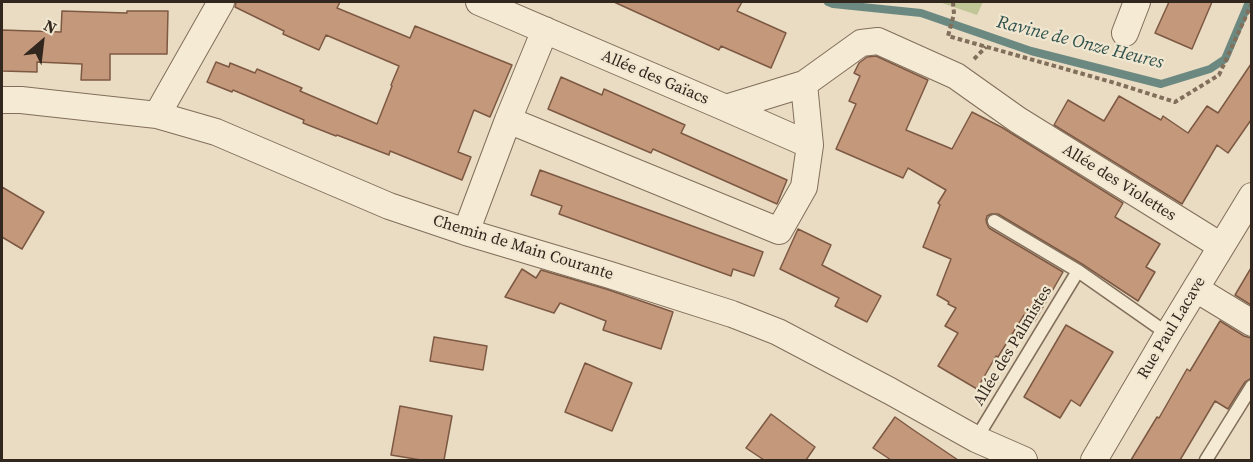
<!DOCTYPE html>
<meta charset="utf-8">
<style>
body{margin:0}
#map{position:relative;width:1253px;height:462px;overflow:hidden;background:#e9dcc2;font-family:"Source Serif 4",serif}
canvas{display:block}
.frame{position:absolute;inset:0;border:3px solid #32271e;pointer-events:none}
.north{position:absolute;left:12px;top:12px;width:60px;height:60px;-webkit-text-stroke:4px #f1e7d0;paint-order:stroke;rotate:28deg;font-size:16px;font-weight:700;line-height:24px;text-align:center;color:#32271e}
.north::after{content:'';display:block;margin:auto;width:21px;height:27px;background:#32271e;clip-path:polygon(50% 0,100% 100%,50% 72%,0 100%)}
</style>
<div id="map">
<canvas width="1253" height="462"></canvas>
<div class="frame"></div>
<div class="north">N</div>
</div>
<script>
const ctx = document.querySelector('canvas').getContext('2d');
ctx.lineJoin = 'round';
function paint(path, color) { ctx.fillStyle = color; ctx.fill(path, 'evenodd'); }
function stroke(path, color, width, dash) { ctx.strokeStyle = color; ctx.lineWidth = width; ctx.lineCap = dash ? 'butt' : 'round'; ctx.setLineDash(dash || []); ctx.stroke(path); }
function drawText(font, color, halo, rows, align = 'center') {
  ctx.font = font + ' "Source Serif 4",serif'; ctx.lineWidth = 4.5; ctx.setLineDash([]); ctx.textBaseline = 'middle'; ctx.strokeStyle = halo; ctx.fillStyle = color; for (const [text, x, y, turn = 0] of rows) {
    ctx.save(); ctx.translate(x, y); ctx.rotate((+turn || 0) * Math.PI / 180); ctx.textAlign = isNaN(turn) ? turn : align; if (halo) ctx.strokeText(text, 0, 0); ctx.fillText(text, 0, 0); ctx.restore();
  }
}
paint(new Path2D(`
 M 939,2 L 983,2 L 977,15 Z`), '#c1c697');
stroke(new Path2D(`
 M 828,2 L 833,4 L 921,13 L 1031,51 L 1161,84 L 1210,69 L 1225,59 L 1249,2`), '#6c8981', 8);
const building = new Path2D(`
 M 236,2 L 340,2 L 337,8 L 410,38 L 415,26 L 512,65 L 490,117 L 474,110 L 458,152 L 471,157 L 462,180 L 390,151 L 389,155 L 337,135 L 336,136 L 303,123 L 304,120 L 233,90 L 232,92 L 207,82 L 216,62 L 229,67 L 230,63 L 255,73 L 257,69 L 302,88 L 300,91 L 377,124 L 392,86 L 391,85 L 399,66 L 326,35 L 319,50 L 283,34 L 284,31 L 235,7 Z
 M 614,2 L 742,2 L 737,11 L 786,33 L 771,68 L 721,46 L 719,50 Z
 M 1169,2 L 1212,2 L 1192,49 L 1155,33 Z
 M 62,11 L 127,13 L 127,11 L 168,11 L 167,54 L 110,54 L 110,80 L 81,80 L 82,64 L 37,62 L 37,72 L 2,71 L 2,30 L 61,32 Z
 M 876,56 L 928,80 L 906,130 L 952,149 L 972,112 L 1003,128 L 1123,203 L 1115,217 L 1160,244 L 1146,267 L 1155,272 L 1138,301 L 1082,264 L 998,214 L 991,214 L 987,216 L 986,220 L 987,224 L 989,228 L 1063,272 L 1035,321 L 1024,315 L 998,357 L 996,356 L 977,389 L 938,366 L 958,333 L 945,326 L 956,308 L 948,304 L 949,302 L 937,295 L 951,259 L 923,247 L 940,205 L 938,203 L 946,190 L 908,168 L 903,178 L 836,149 L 856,104 L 849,101 L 860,76 L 854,73 L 859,63 L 867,57 Z
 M 1251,64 L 1251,120 L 1228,153 L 1217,145 L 1182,204 L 1054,125 L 1068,100 L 1104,121 L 1119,96 L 1161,120 L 1163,116 L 1188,133 L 1207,106 L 1218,113 Z
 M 561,77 L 602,95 L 604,89 L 685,125 L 681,133 L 787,180 L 777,204 L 653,149 L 651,153 L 548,109 Z
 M 540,170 L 763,252 L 754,276 L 733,269 L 731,276 L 559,214 L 562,206 L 531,195 Z
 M 2,187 L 44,212 L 22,249 L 2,237 Z
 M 798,229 L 831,245 L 822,265 L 881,296 L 867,322 L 835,306 L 839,298 L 780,269 Z
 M 1251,268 L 1251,305 L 1235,295 Z
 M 522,269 L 536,278 L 541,270 L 606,289 L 673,312 L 661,349 L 603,330 L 606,321 L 560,303 L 554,313 L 505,297 Z
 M 1220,321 L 1244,336 L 1251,338 L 1251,378 L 1245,382 L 1228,409 L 1215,401 L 1180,460 L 1131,460 L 1157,417 L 1159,418 L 1187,369 L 1190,371 Z
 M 1066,325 L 1113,352 L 1080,406 L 1071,400 L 1060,418 L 1024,397 Z
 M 434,337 L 487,346 L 483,370 L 430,361 Z
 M 585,363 L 632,383 L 612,431 L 565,412 Z
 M 400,406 L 452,416 L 444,460 L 421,460 L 391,455 Z
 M 771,414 L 815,447 L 806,460 L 764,460 L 746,448 Z
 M 895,417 L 912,429 L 958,460 L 891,460 L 873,448 Z`);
paint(building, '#c4987b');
stroke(building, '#7d5943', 1.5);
const service = new Path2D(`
 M 994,221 L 1078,271 L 1168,334
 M 976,439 L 1078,271
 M 1206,460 L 1252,386`);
const minor = new Path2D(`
 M 479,2 L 726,108 L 804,84 L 861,43 L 878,41 L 956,76 L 1018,120 L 1221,246
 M 1125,33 L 1137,2
 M 2,100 L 21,100 L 157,115 L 216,132 L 389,206 L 466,232 L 610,275 L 732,314 L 778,332 L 890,391 L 976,439 L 1024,460
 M 726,108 L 810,145
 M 157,115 L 221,2
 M 508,120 L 779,231 L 804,187 L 810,145 L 804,84
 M 466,232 L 508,120 L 545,30
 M 1196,289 L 1252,323
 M 1094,460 L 1168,334 L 1252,196`);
stroke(service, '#816e5b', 15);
stroke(minor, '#816e5b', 28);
stroke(new Path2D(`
 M 953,2 L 954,14 L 948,36 L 1115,83 L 1175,102 L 1219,75 L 1252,3
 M 974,59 L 986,47`), '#816e5b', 4, [4.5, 3]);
stroke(service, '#f5ead4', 12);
stroke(minor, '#f5ead4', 26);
drawText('16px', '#32271e', '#f1e7d0', [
 ["Allée des Gaïacs",655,78,23],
 ["Allée des Violettes",1119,183,32],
 ["Chemin de Main Courante",523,248,17],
 ["Rue Paul Lacave",1172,328,-59],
 ["Allée des Palmistes",1013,346,-59]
]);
drawText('italic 18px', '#2e504d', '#f1e7d0', [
 ["Ravine de Onze Heures",1080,43,14]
]);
</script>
